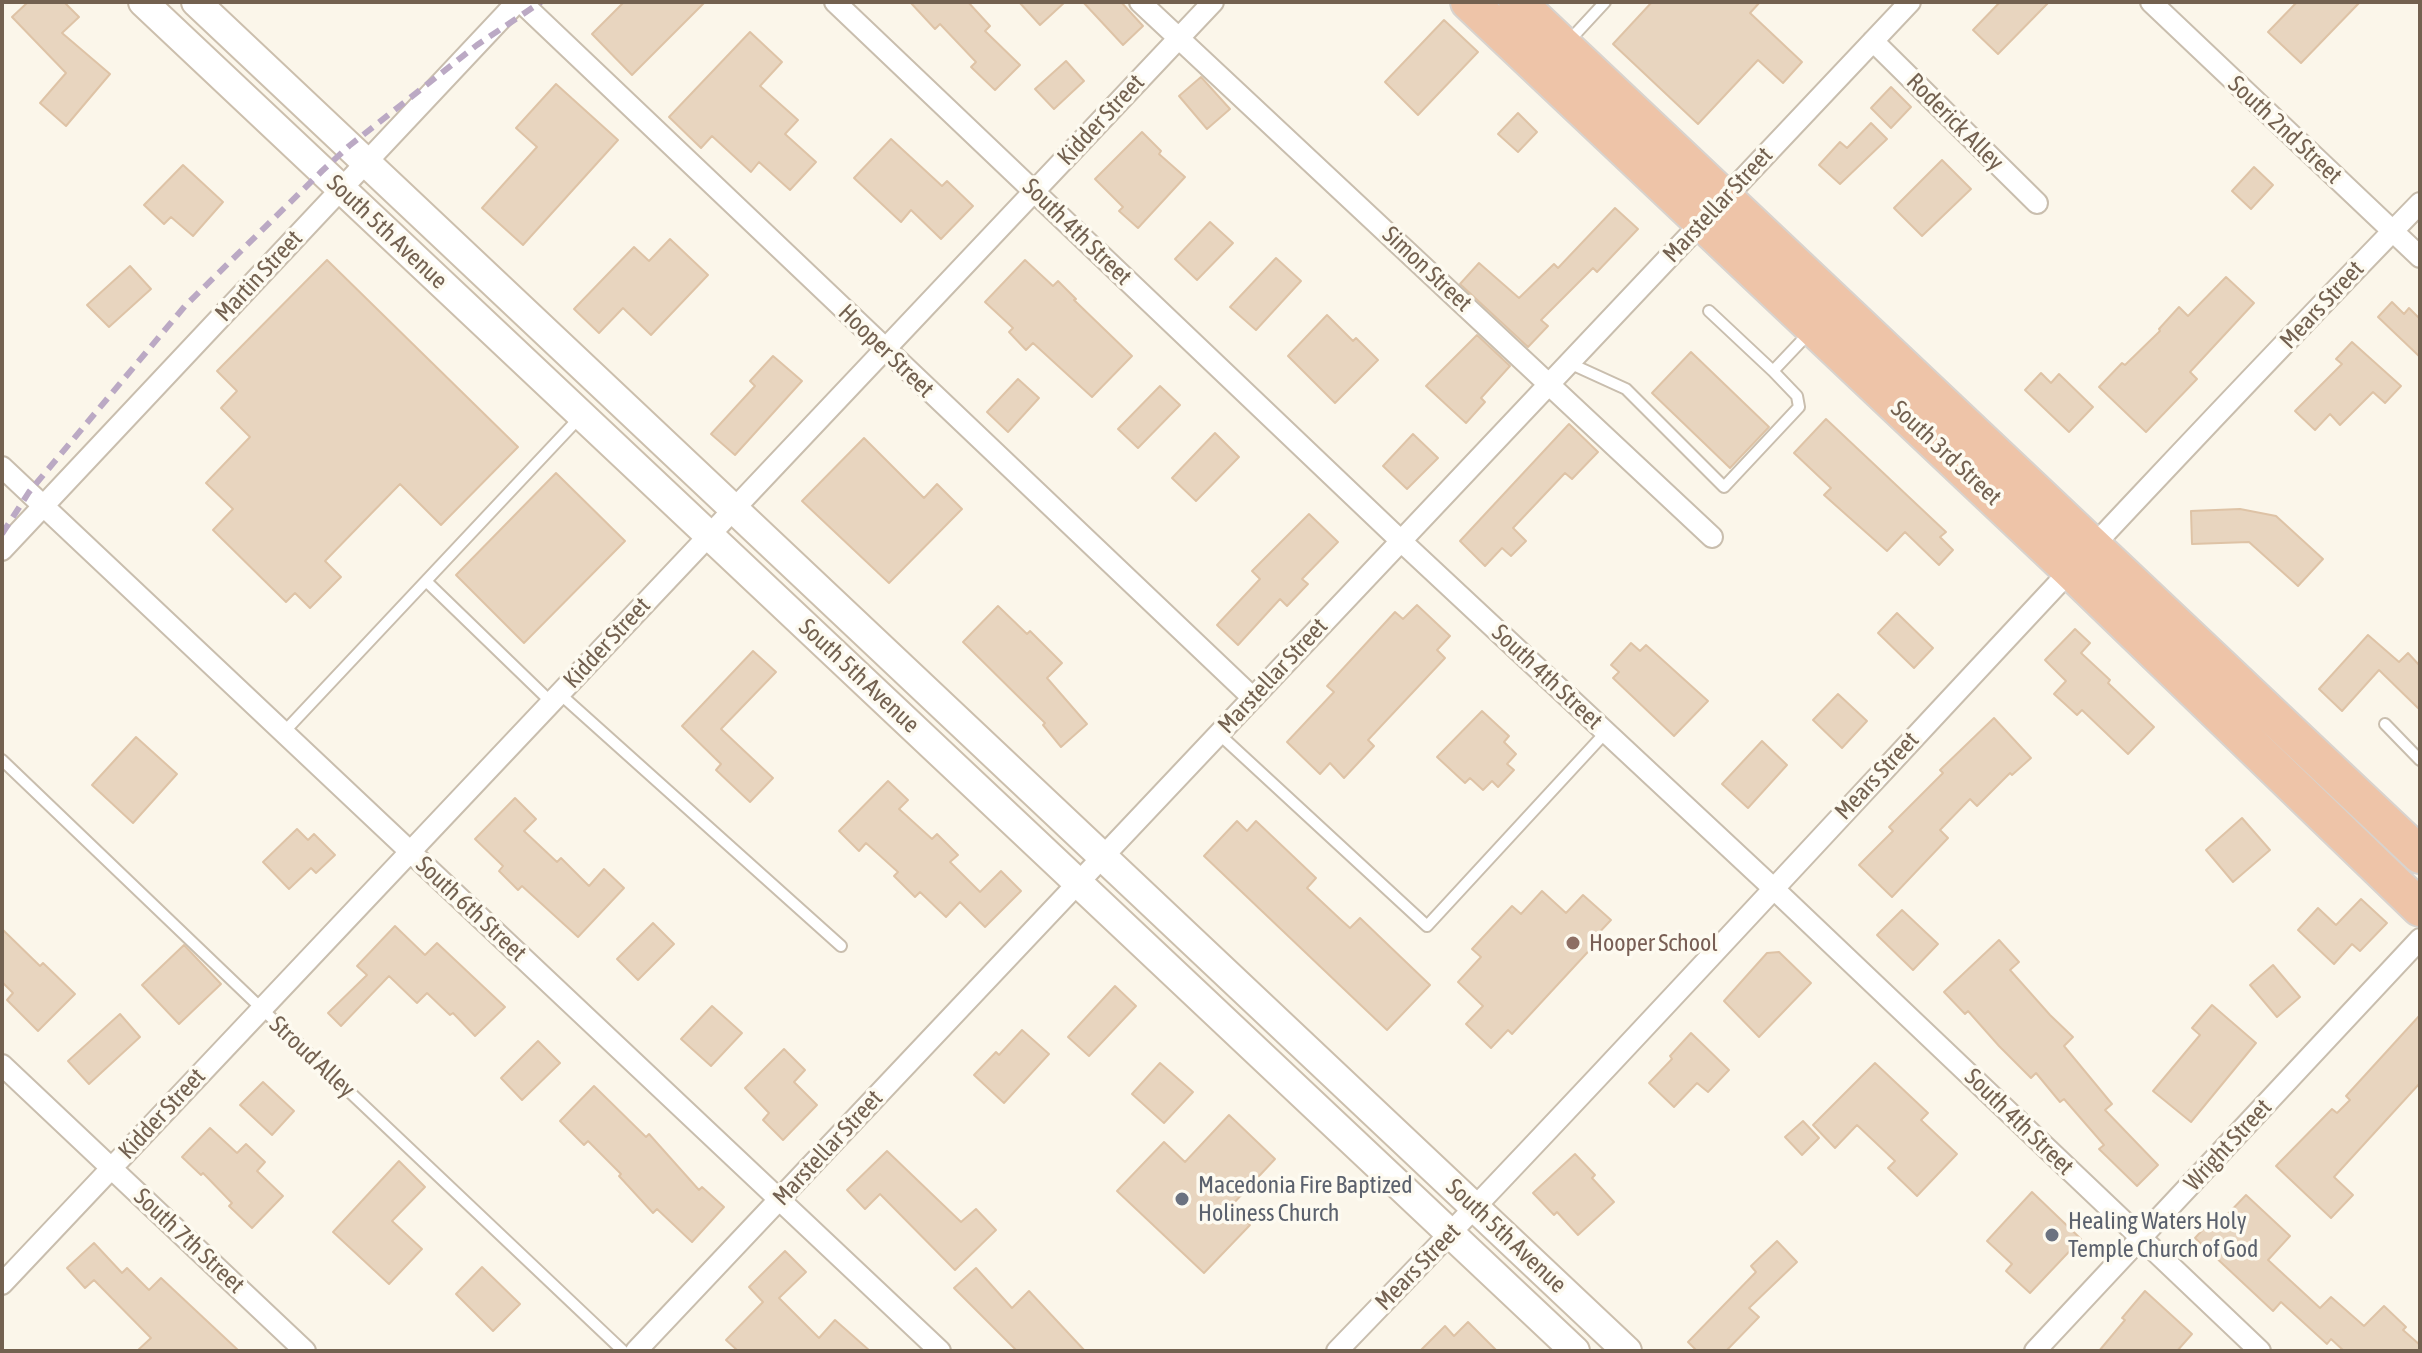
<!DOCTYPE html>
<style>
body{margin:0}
#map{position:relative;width:2422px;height:1353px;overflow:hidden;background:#fbf6ea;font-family:"Asap Condensed",sans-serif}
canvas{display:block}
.frame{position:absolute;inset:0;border:4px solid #736150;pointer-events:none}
</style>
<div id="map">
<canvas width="2422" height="1353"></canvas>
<div class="frame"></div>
</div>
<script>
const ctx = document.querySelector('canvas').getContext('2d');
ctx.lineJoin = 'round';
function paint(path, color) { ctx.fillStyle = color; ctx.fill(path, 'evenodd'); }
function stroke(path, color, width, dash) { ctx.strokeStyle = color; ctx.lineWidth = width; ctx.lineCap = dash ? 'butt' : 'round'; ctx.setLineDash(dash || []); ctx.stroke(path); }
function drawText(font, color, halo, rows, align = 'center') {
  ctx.font = font + ' "Asap Condensed",sans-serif'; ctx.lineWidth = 7; ctx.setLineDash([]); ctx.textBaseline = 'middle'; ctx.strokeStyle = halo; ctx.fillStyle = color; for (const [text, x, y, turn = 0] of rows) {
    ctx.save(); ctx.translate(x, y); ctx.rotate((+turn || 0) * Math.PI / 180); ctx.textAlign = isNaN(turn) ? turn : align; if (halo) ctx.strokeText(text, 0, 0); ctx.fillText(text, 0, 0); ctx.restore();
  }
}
const building = new Path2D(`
 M 28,2 L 64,2 L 79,17 L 62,33 L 110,74 L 66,126 L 40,103 L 66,73 L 12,17 Z
 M 624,2 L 705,2 L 632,75 L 592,34 Z
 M 910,2 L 968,2 L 990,26 L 985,31 L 1020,65 L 995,90 L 971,67 L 976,62 L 940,24 L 935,29 Z
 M 1019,2 L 1065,2 L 1040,25 Z
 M 1083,2 L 1121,2 L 1143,26 L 1123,45 Z
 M 1652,2 L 1760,2 L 1750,13 L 1802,62 L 1783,83 L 1758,60 L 1698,124 L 1613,44 Z
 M 2000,2 L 2049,2 L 1998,54 L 1973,30 Z
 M 2297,2 L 2360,2 L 2301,63 L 2268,32 Z
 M 1444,20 L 1478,52 L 1418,115 L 1385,82 Z
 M 750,32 L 782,62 L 760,86 L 798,120 L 785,134 L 816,162 L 790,190 L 759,162 L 751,172 L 712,136 L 701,148 L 669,117 Z
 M 1066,61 L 1084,81 L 1054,109 L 1035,89 Z
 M 1201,77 L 1230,109 L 1207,129 L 1179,96 Z
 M 556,84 L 618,140 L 523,245 L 482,208 L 537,147 L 516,128 Z
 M 1891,87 L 1911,107 L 1891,128 L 1871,108 Z
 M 1518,113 L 1537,132 L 1518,152 L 1498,134 Z
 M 1871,123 L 1887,139 L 1840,184 L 1819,165 L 1840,142 L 1847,148 Z
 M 1142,132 L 1161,151 L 1159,154 L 1185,177 L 1138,228 L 1119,211 L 1123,207 L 1095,179 Z
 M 891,139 L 942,186 L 947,181 L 973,206 L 941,239 L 911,210 L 901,222 L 854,178 Z
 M 1942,160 L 1971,189 L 1922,236 L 1894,208 Z
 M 183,165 L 223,202 L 193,236 L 171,217 L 164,224 L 144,205 Z
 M 2254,167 L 2273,185 L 2251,209 L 2232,191 Z
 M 1615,208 L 1638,229 L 1597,272 L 1593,268 L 1541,320 L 1548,326 L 1528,347 L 1460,284 L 1479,263 L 1519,298 L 1554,264 L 1558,268 Z
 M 1210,222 L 1233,243 L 1197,280 L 1175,259 Z
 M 670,239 L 708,275 L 651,335 L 623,308 L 599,333 L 574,309 L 634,247 L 649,261 Z
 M 1276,258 L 1301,281 L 1256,330 L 1230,307 Z
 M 327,260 L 518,447 L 441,525 L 400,484 L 325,561 L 341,577 L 310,608 L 295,593 L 286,602 L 213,530 L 233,509 L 206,483 L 250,437 L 221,408 L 237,391 L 217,371 Z
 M 1025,260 L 1053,286 L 1058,281 L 1076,299 L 1074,300 L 1132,356 L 1092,397 L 1033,343 L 1026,350 L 1009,332 L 1013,328 L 985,302 Z
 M 130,266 L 151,289 L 109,327 L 87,305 Z
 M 2226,277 L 2254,303 L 2190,372 L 2197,379 L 2146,432 L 2099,387 L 2122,363 L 2125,365 L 2160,331 L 2159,329 L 2179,307 L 2188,316 Z
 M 2392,302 L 2404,314 L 2409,308 L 2420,319 L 2420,357 L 2378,317 Z
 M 1327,315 L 1353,341 L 1356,338 L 1378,360 L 1335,403 L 1288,356 Z
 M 1477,335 L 1510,366 L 1481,398 L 1485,402 L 1466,423 L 1426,386 Z
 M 2352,342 L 2401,386 L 2385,403 L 2373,392 L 2340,425 L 2330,414 L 2315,430 L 2295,411 L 2342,364 L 2336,359 Z
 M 1691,352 L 1769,427 L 1730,468 L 1652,393 Z
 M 773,356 L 802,381 L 735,455 L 711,434 L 755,386 L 750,381 Z
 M 2041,373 L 2051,383 L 2059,374 L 2093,407 L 2069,432 L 2025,390 Z
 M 1018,379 L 1039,398 L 1008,432 L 987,412 Z
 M 1160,386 L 1180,405 L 1138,448 L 1118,429 Z
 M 1826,419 L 1946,532 L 1940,537 L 1953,550 L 1939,565 L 1905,532 L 1887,551 L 1824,495 L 1831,488 L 1794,453 Z
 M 1569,424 L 1598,452 L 1572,479 L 1565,473 L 1513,528 L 1526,541 L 1511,556 L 1502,548 L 1485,566 L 1460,541 Z
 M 1215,433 L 1239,457 L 1196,501 L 1172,478 Z
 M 1413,434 L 1438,458 L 1407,489 L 1383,466 Z
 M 864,438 L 924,498 L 937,484 L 962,509 L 889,583 L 802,501 Z
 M 556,473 L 625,541 L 524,643 L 456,575 Z
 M 2240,509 L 2276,516 L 2323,559 L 2298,586 L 2249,542 L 2192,544 L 2191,511 Z
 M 1309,514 L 1338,542 L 1302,579 L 1308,584 L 1287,606 L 1280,599 L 1238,645 L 1217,625 L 1260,579 L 1252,571 Z
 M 1417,605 L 1450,636 L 1437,650 L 1445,658 L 1368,740 L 1374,746 L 1344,778 L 1330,763 L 1320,774 L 1287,742 L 1334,692 L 1327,686 L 1395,612 L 1403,619 Z
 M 998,606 L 1027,634 L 1030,631 L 1062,663 L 1047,678 L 1087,724 L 1061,747 L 1043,725 L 1045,723 L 963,642 Z
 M 1897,613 L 1933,648 L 1914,668 L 1878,633 Z
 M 2075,629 L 2090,643 L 2081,653 L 2110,680 L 2108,683 L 2154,727 L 2128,754 L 2082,710 L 2077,715 L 2054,694 L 2066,681 L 2045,660 Z
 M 2368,635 L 2399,662 L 2408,653 L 2420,666 L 2420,710 L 2379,670 L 2342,711 L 2319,689 Z
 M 1631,643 L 1640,651 L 1646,645 L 1708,701 L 1674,736 L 1613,678 L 1619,672 L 1611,665 Z
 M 753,651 L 776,672 L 721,729 L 773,778 L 750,802 L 716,770 L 721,764 L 682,726 Z
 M 1838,694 L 1867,721 L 1842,748 L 1813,720 Z
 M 1482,711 L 1509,736 L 1504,742 L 1516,754 L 1507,764 L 1514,770 L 1498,787 L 1492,781 L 1483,790 L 1470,778 L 1465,783 L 1437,757 Z
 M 1994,718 L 2031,758 L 2012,775 L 2010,773 L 1977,806 L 1970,799 L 1940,830 L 1948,838 L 1892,897 L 1859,865 L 1893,831 L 1889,827 L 1943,773 L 1940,770 Z
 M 136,737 L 177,774 L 133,823 L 92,785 Z
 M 1762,741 L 1787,765 L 1748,808 L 1722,784 Z
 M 888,781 L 908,800 L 899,809 L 932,839 L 937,834 L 958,855 L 950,862 L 980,892 L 1001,871 L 1021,891 L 985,927 L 960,902 L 946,917 L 920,892 L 915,897 L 894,876 L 898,872 L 866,843 L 859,851 L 839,831 Z
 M 515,798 L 536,819 L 524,831 L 557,862 L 561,858 L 589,886 L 604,869 L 624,888 L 578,937 L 522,886 L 518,890 L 499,871 L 503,866 L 475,839 Z
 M 2242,818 L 2270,850 L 2233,882 L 2206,850 Z
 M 1237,821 L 1247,831 L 1256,821 L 1316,878 L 1307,888 L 1340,919 L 1350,928 L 1360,918 L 1430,985 L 1387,1030 L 1204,856 Z
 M 297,829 L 308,840 L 314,834 L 335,855 L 316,873 L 311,868 L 289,889 L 263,862 Z
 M 1542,891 L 1566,913 L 1583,895 L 1611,920 L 1593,939 L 1597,942 L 1512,1034 L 1508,1030 L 1491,1048 L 1466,1024 L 1483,1006 L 1458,982 L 1481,957 L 1472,949 L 1512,906 L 1521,914 Z
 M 2361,899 L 2387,923 L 2360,951 L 2352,944 L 2334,964 L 2298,930 L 2318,908 L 2336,925 Z
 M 1902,910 L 1938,944 L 1913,970 L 1877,935 Z
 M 653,923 L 674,944 L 638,980 L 617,959 Z
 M 395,926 L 425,955 L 437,943 L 505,1007 L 475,1036 L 453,1013 L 450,1015 L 427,993 L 417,1003 L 389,976 L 341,1026 L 328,1013 L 367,975 L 357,966 Z
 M 2,929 L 40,966 L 43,963 L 75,994 L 38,1031 L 7,1000 L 13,993 L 2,982 Z
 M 1999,940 L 2019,962 L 2010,970 L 2050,1015 L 2073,1037 L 2064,1046 L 2112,1104 L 2105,1110 L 2158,1165 L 2137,1186 L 2099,1149 L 2104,1145 L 2064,1099 L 2060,1102 L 2036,1073 L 2031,1078 L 1999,1046 L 1968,1011 L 1965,1014 L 1944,992 Z
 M 184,945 L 221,984 L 179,1024 L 142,985 Z
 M 1779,952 L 1811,983 L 1759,1037 L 1724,1001 L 1767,953 Z
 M 2273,965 L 2300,997 L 2277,1017 L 2250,985 Z
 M 1115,986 L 1136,1006 L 1089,1056 L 1068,1037 Z
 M 2212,1005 L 2256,1043 L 2191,1122 L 2153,1091 L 2200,1035 L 2192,1028 Z
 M 712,1006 L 742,1033 L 711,1066 L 681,1039 Z
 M 120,1014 L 140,1037 L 89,1084 L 68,1061 Z
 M 2420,1015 L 2420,1083 L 2334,1177 L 2353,1195 L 2331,1218 L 2276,1166 L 2332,1109 L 2337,1113 L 2350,1100 L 2346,1096 Z
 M 1022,1030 L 1049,1054 L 1004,1103 L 974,1075 L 996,1052 L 999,1055 Z
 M 1691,1033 L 1729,1070 L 1708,1092 L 1697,1083 L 1674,1107 L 1649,1083 L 1672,1059 L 1670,1056 Z
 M 538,1041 L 560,1063 L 522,1100 L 501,1078 Z
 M 784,1049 L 805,1070 L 794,1082 L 817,1105 L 783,1140 L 763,1120 L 769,1113 L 745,1088 Z
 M 1160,1063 L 1193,1092 L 1164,1123 L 1132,1094 Z
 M 1875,1063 L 1928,1113 L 1921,1120 L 1957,1154 L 1917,1196 L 1888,1168 L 1895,1161 L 1857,1125 L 1835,1148 L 1813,1125 Z
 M 263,1082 L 294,1111 L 272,1135 L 240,1105 Z
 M 594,1086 L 646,1137 L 649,1134 L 699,1190 L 702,1187 L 724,1207 L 692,1242 L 657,1209 L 653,1213 L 619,1176 L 621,1174 L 588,1141 L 584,1145 L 560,1121 Z
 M 1229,1115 L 1275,1159 L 1231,1206 L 1250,1225 L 1204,1273 L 1117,1191 L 1164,1142 L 1185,1162 Z
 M 1803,1121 L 1819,1138 L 1802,1155 L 1785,1137 Z
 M 210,1128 L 237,1153 L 246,1144 L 265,1162 L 257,1171 L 283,1196 L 252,1228 L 229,1206 L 232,1203 L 203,1173 L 201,1175 L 182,1157 Z
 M 887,1151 L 961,1222 L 976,1209 L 996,1230 L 955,1270 L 880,1194 L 865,1209 L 847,1190 Z
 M 1575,1154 L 1595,1175 L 1592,1178 L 1614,1202 L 1578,1235 L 1557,1212 L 1554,1215 L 1533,1193 Z
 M 399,1161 L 425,1187 L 392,1221 L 422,1249 L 389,1284 L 333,1232 Z
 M 2032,1192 L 2081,1239 L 2030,1293 L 2006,1271 L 2012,1264 L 1987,1241 Z
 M 2246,1195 L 2290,1236 L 2268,1260 L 2320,1308 L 2331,1297 L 2364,1326 L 2384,1306 L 2406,1327 L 2403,1330 L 2420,1345 L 2420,1351 L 2344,1351 L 2331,1339 L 2327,1344 L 2281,1302 L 2273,1311 L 2195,1238 L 2218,1213 L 2224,1218 Z
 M 1777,1241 L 1797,1262 L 1749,1308 L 1759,1317 L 1726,1351 L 1697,1351 L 1688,1342 L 1756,1272 L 1751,1266 Z
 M 94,1243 L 122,1273 L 127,1268 L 149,1290 L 161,1278 L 239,1351 L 137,1351 L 151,1338 L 94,1280 L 85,1288 L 67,1268 Z
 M 785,1251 L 806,1272 L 779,1298 L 819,1338 L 835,1320 L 870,1351 L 738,1351 L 726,1340 L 763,1302 L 749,1287 Z
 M 482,1267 L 520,1304 L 493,1331 L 456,1294 Z
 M 976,1268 L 1012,1308 L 1029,1291 L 1085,1351 L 1017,1351 L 954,1288 Z
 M 2145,1291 L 2192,1334 L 2177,1351 L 2099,1351 L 2125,1320 L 2122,1318 Z
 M 1468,1322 L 1497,1351 L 1420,1351 L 1445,1326 L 1454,1336 Z`);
paint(building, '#e8d5bf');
stroke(building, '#dec3a6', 2);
const lane = new Path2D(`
 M 1568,42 L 1605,2
 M 1709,311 L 1773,371
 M 1569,363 L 1626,389 L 1724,487 L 1799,407 L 1797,396 L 1773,371 L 1810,332
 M 427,582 L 551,702
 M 560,694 L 841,946
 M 2385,724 L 2420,760
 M 284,732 L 581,416
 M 1219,734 L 1427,926 L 1606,732
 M 2,760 L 262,1009 L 623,1351`);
const street = new Path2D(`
 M 521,2 L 1253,698
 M 835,2 L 1401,541 L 1773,888 L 2260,1351
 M 1140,2 L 1712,537
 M 2151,2 L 2420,257
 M 1873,41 L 2037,203
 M 2,467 L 940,1351
 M 2,550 L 517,2
 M 2,1065 L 305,1351
 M 2,1284 L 1213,2
 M 636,1351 L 1910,2
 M 1337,1351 C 1703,973 2053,580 2420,203
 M 2035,1351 L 2420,939`);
const secondary = new Path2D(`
 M 143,2 L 1575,1351
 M 196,2 L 1627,1351`);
const highway = new Path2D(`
 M 1469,2 L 2070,570 L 2420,908
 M 1517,2 L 2420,855`);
stroke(lane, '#c9beae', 14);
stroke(street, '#c9beae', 24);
stroke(secondary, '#ccbfad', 32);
stroke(highway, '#d8d3ce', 40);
stroke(lane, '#fff', 10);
stroke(street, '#fff', 20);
stroke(secondary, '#fff', 28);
stroke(highway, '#eec4a8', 36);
stroke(new Path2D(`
 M 2,534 L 29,492 L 185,306 L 322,171 L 349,146 L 477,45 L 541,2`), '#bba9c4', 6, [12, 8]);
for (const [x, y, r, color] of [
 [1573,943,8,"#8d6e63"],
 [1182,1199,8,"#6b7280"],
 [2052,1235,8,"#6b7280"]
]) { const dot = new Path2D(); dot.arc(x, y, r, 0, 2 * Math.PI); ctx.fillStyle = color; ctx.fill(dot); stroke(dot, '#fdfaf0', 3); }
drawText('24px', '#736150', '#fdfaf0', [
 ["Kidder Street",1101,120,-47],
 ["Roderick Alley",1955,122,45],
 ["South 2nd Street",2285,130,43],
 ["Marstellar Street",1718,205,-47],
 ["South 5th Avenue",387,232,43],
 ["South 4th Street",1077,232,44],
 ["Simon Street",1427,269,43],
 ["Martin Street",259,276,-47],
 ["Mears Street",2322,305,-47],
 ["Hooper Street",886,351,44],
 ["South 3rd Street",1946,453,43],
 ["Kidder Street",607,643,-47],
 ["South 5th Avenue",859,676,43],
 ["Marstellar Street",1273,676,-47],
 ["South 4th Street",1547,677,43],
 ["Mears Street",1877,776,-47],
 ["South 6th Street",471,909,43],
 ["Stroud Alley",312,1057,43],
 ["Kidder Street",162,1114,-47],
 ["South 4th Street",2019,1122,44],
 ["Wright Street",2228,1145,-47],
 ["Marstellar Street",828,1148,-47],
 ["South 5th Avenue",1506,1236,43],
 ["South 7th Street",189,1241,43],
 ["Mears Street",1418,1267,-46]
]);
drawText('24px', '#785e54', '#fdfaf0', [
 ["Hooper School",1589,943]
], 'left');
drawText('24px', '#5b616d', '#fdfaf0', [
 ["Macedonia Fire Baptized",1198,1185],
 ["Holiness Church",1198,1213],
 ["Healing Waters Holy",2068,1221],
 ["Temple Church of God",2068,1249]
], 'left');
</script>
